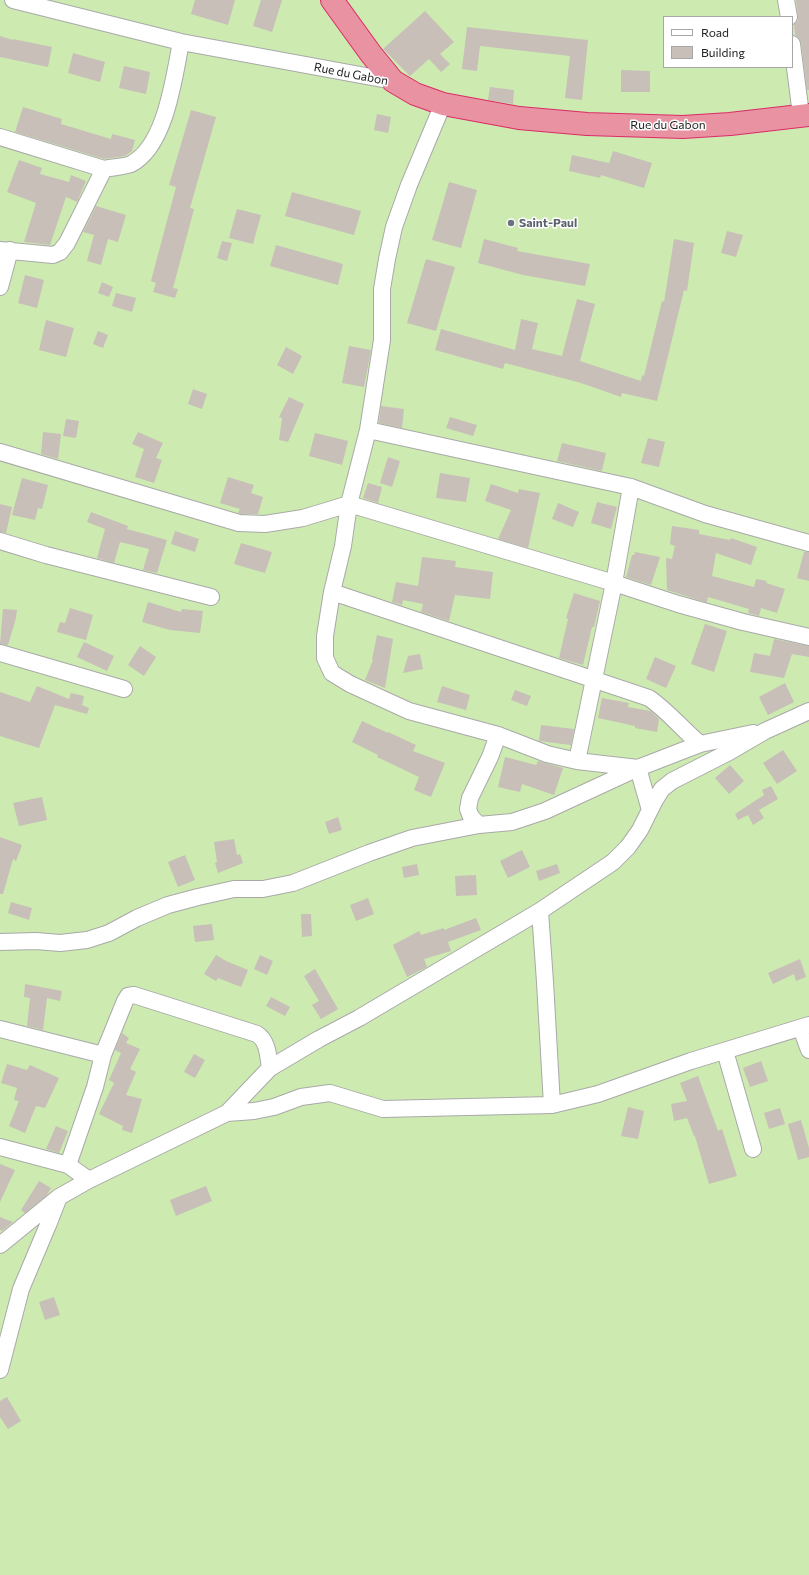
<!DOCTYPE html>
<style>
body{margin:0}
#map{position:relative;width:809px;height:1575px;overflow:hidden;background:#f2efe9;font-family:Commissioner,sans-serif}
canvas{display:block}
.legend{position:absolute;left:663px;top:16px;width:130px;height:52px;box-sizing:border-box;background:#fff;border:1px solid #a7a7a7;margin:0;padding:5px 7px;list-style:none;font-size:12px;color:#222}
.legend li{display:flex;align-items:center;gap:8px;height:20px}
.legend b{width:20px;border:1px solid #a7a7a7}
</style>
<div id="map">
<canvas width="809" height="1575"></canvas>
<ul class="legend">
<li><b style="height:5px;background:#fff"></b>Road</li>
<li><b style="height:11px;background:#c7bfb8"></b>Building</li>
</ul>
</div>
<script>
const ctx = document.querySelector('canvas').getContext('2d');
ctx.lineJoin = 'round';
function paint(path, color) { ctx.fillStyle = color; ctx.fill(path, 'evenodd'); }
function stroke(path, color, width, dash) { ctx.strokeStyle = color; ctx.lineWidth = width; ctx.lineCap = dash ? 'butt' : 'round'; ctx.setLineDash(dash || []); ctx.stroke(path); }
function drawText(font, color, halo, rows, align = 'center') {
  ctx.font = font + ' Commissioner,sans-serif'; ctx.lineWidth = 3; ctx.setLineDash([]); ctx.textBaseline = 'middle'; ctx.strokeStyle = halo; ctx.fillStyle = color; for (const [text, x, y, turn = 0] of rows) {
    ctx.save(); ctx.translate(x, y); ctx.rotate((+turn || 0) * Math.PI / 180); ctx.textAlign = isNaN(turn) ? turn : align; if (halo) ctx.strokeText(text, 0, 0); ctx.fillText(text, 0, 0); ctx.restore();
  }
}
paint(new Path2D(`
 M 0,0 L 809,0 L 809,1575 L 0,1575 ZM 664,17 L 792,17 L 792,67 L 664,67 Z`), '#cdebb0');
paint(new Path2D(`
 M 195,0 L 235,0 L 228,25 L 191,14 Z
 M 261,0 L 282,0 L 272,32 L 253,26 Z
 M 796,0 L 809,0 L 809,90 L 807,90 L 801,42 L 799,38 L 795,35 L 794,25 L 798,21 L 798,16 Z
 M 425,11 L 454,42 L 440,54 L 450,64 L 441,72 L 429,59 L 410,76 L 383,49 Z
 M 467,27 L 588,40 L 582,100 L 565,98 L 570,56 L 480,46 L 477,71 L 462,69 Z
 M 0,36 L 13,40 L 13,39 L 52,47 L 48,67 L 0,57 Z
 M 73,53 L 105,62 L 100,82 L 68,73 Z
 M 124,66 L 150,72 L 146,94 L 119,88 Z
 M 621,70 L 650,71 L 650,92 L 621,92 Z
 M 490,87 L 514,90 L 513,104 L 488,100 Z
 M 23,107 L 62,119 L 61,124 L 111,139 L 112,134 L 135,140 L 132,151 L 125,156 L 104,159 L 15,132 Z
 M 191,110 L 216,117 L 190,208 L 194,209 L 173,288 L 178,289 L 175,298 L 153,292 L 156,283 L 151,281 L 176,187 L 169,185 Z
 M 377,114 L 391,117 L 388,133 L 374,130 Z
 M 613,151 L 652,163 L 644,188 L 601,175 L 600,178 L 569,171 L 572,155 L 609,163 Z
 M 19,160 L 42,168 L 40,174 L 69,182 L 71,175 L 86,181 L 77,202 L 66,197 L 50,245 L 24,242 L 36,203 L 7,192 Z
 M 449,182 L 477,190 L 461,248 L 432,240 Z
 M 292,192 L 361,211 L 354,235 L 285,216 Z
 M 96,206 L 126,215 L 118,242 L 108,239 L 101,265 L 87,261 L 94,235 L 83,232 Z
 M 237,209 L 261,215 L 253,244 L 229,238 Z
 M 727,231 L 743,235 L 736,257 L 721,253 Z
 M 484,239 L 518,248 L 517,251 L 590,264 L 585,286 L 523,275 L 478,263 Z
 M 674,239 L 694,243 L 687,291 L 684,290 L 657,401 L 622,393 L 621,397 L 581,383 L 505,363 L 503,369 L 435,350 L 441,329 L 515,350 L 521,319 L 538,323 L 532,349 L 562,356 L 577,299 L 595,304 L 580,361 L 641,381 L 642,375 L 644,376 L 662,301 L 664,302 Z
 M 222,241 L 232,243 L 227,261 L 217,258 Z
 M 276,245 L 343,264 L 338,285 L 270,266 Z
 M 426,259 L 455,267 L 436,331 L 407,323 Z
 M 25,275 L 44,280 L 37,308 L 18,303 Z
 M 102,282 L 113,287 L 109,297 L 98,293 Z
 M 116,293 L 136,298 L 132,312 L 112,306 Z
 M 46,320 L 74,328 L 66,357 L 39,350 Z
 M 98,331 L 108,335 L 103,348 L 93,344 Z
 M 349,346 L 371,350 L 364,387 L 342,383 Z
 M 286,347 L 302,356 L 293,374 L 277,365 Z
 M 193,389 L 207,394 L 202,409 L 188,404 Z
 M 289,397 L 304,404 L 288,442 L 279,440 L 282,418 L 279,417 Z
 M 381,406 L 404,409 L 402,428 L 379,423 Z
 M 450,417 L 477,425 L 473,436 L 446,428 Z
 M 66,419 L 79,421 L 76,438 L 63,436 Z
 M 43,432 L 61,434 L 58,459 L 41,454 Z
 M 138,432 L 163,443 L 156,458 L 162,460 L 154,483 L 135,477 L 144,449 L 132,444 Z
 M 315,433 L 348,441 L 342,465 L 309,456 Z
 M 648,438 L 665,442 L 659,467 L 641,463 Z
 M 562,443 L 606,453 L 602,471 L 557,461 Z
 M 388,457 L 400,461 L 392,487 L 380,483 Z
 M 440,473 L 470,478 L 466,502 L 436,498 Z
 M 228,477 L 254,485 L 251,493 L 263,497 L 258,514 L 241,514 L 238,513 L 240,509 L 220,503 Z
 M 22,478 L 48,485 L 42,509 L 38,508 L 35,520 L 12,515 Z
 M 368,483 L 382,487 L 378,503 L 363,498 Z
 M 491,484 L 518,493 L 519,489 L 540,493 L 528,548 L 498,539 L 511,510 L 485,501 Z
 M 597,502 L 617,507 L 611,529 L 591,523 Z
 M 558,503 L 579,512 L 573,527 L 552,519 Z
 M 0,504 L 12,507 L 6,533 L 0,532 Z
 M 91,512 L 128,526 L 127,529 L 167,540 L 157,573 L 143,570 L 149,549 L 120,542 L 114,563 L 97,558 L 105,529 L 87,522 Z
 M 672,526 L 699,530 L 699,534 L 730,540 L 731,538 L 757,547 L 751,565 L 716,553 L 712,576 L 754,587 L 756,579 L 767,581 L 766,583 L 785,589 L 777,613 L 761,608 L 759,616 L 748,613 L 749,609 L 708,597 L 707,602 L 705,602 L 667,590 L 666,558 L 672,559 L 675,546 L 670,544 Z
 M 175,531 L 199,539 L 195,552 L 171,544 Z
 M 241,543 L 272,552 L 265,573 L 234,564 Z
 M 635,552 L 660,557 L 651,585 L 626,577 L 632,555 L 634,555 Z
 M 804,552 L 809,552 L 809,581 L 797,578 Z
 M 422,557 L 456,561 L 455,567 L 493,572 L 490,599 L 455,595 L 449,621 L 421,612 L 423,604 L 403,600 L 402,605 L 392,602 L 396,582 L 418,586 Z
 M 574,593 L 600,601 L 594,627 L 592,627 L 583,665 L 559,658 L 568,619 L 566,618 Z
 M 148,602 L 181,612 L 182,609 L 203,611 L 200,633 L 170,630 L 142,622 Z
 M 70,608 L 93,615 L 86,640 L 57,632 L 60,622 L 65,623 Z
 M 3,609 L 17,610 L 16,618 L 8,645 L 0,644 Z
 M 705,624 L 727,631 L 714,672 L 691,664 Z
 M 377,635 L 393,639 L 385,688 L 365,680 L 373,660 L 372,659 Z
 M 774,639 L 809,646 L 809,657 L 792,654 L 784,678 L 750,672 L 754,653 L 770,656 Z
 M 84,642 L 114,656 L 107,671 L 77,657 Z
 M 140,646 L 156,657 L 144,676 L 128,665 Z
 M 420,654 L 423,669 L 403,673 L 408,656 Z
 M 655,657 L 676,666 L 666,688 L 646,679 Z
 M 785,683 L 794,702 L 768,715 L 759,697 Z
 M 37,686 L 69,699 L 71,693 L 84,696 L 82,705 L 89,708 L 87,714 L 55,705 L 39,748 L 0,736 L 0,692 L 30,702 Z
 M 442,686 L 470,695 L 466,710 L 437,702 Z
 M 515,690 L 531,696 L 527,706 L 511,700 Z
 M 602,698 L 629,703 L 628,707 L 651,711 L 659,719 L 657,732 L 635,728 L 635,726 L 598,718 Z
 M 362,721 L 388,733 L 388,732 L 416,745 L 413,751 L 445,763 L 431,797 L 414,790 L 419,777 L 377,757 L 378,755 L 352,742 Z
 M 541,725 L 574,729 L 571,745 L 539,741 Z
 M 783,750 L 797,771 L 777,784 L 763,763 Z
 M 505,757 L 536,765 L 538,761 L 563,768 L 554,795 L 522,784 L 520,792 L 498,787 Z
 M 730,765 L 744,781 L 729,794 L 715,778 Z
 M 771,786 L 778,799 L 759,810 L 764,818 L 753,825 L 748,815 L 738,820 L 735,814 L 764,795 L 762,790 Z
 M 42,797 L 47,820 L 19,826 L 13,803 Z
 M 338,817 L 342,830 L 329,834 L 325,822 Z
 M 0,837 L 22,845 L 16,861 L 13,859 L 3,894 L 0,894 Z
 M 234,839 L 237,855 L 240,854 L 243,863 L 218,873 L 215,863 L 217,862 L 214,842 Z
 M 522,850 L 530,867 L 508,878 L 500,861 Z
 M 185,855 L 195,880 L 178,887 L 168,862 Z
 M 417,864 L 419,875 L 404,878 L 402,867 Z
 M 557,864 L 560,873 L 539,881 L 536,871 Z
 M 476,875 L 477,895 L 456,896 L 455,876 Z
 M 368,898 L 374,914 L 356,921 L 350,905 Z
 M 11,902 L 32,908 L 29,920 L 8,913 Z
 M 301,914 L 311,914 L 312,936 L 302,937 Z
 M 476,918 L 481,930 L 448,942 L 451,951 L 424,959 L 427,967 L 407,977 L 393,945 L 419,931 L 421,935 L 444,928 L 444,930 Z
 M 212,924 L 214,940 L 195,942 L 193,926 Z
 M 216,955 L 226,961 L 248,970 L 241,987 L 218,978 L 216,981 L 204,974 Z
 M 260,955 L 273,961 L 267,975 L 254,969 Z
 M 800,959 L 806,977 L 796,981 L 794,974 L 773,984 L 768,973 Z
 M 315,969 L 338,1009 L 321,1019 L 312,1005 L 319,1001 L 304,976 Z
 M 25,984 L 62,991 L 60,1001 L 47,998 L 43,1030 L 27,1026 L 30,998 L 24,997 Z
 M 271,997 L 290,1007 L 285,1016 L 266,1006 Z
 M 122,1033 L 129,1038 L 126,1043 L 140,1049 L 130,1069 L 136,1072 L 126,1095 L 142,1099 L 132,1133 L 122,1130 L 123,1126 L 99,1114 L 114,1083 L 109,1080 L 121,1053 L 115,1050 Z
 M 194,1054 L 205,1060 L 195,1078 L 184,1072 Z
 M 761,1061 L 768,1081 L 750,1087 L 743,1068 Z
 M 7,1064 L 27,1070 L 30,1065 L 59,1078 L 45,1108 L 36,1106 L 25,1133 L 9,1126 L 19,1101 L 14,1100 L 17,1088 L 1,1083 Z
 M 698,1076 L 718,1131 L 722,1129 L 737,1176 L 709,1184 L 695,1136 L 694,1136 L 687,1118 L 674,1121 L 671,1104 L 687,1101 L 680,1083 Z
 M 628,1107 L 644,1111 L 638,1139 L 621,1136 Z
 M 780,1108 L 785,1124 L 769,1129 L 764,1113 Z
 M 801,1120 L 809,1148 L 809,1157 L 798,1160 L 788,1124 Z
 M 56,1126 L 68,1131 L 59,1153 L 46,1149 Z
 M 0,1164 L 15,1170 L 0,1202 Z
 M 39,1181 L 51,1188 L 47,1195 L 25,1213 L 21,1210 Z
 M 206,1186 L 212,1201 L 176,1216 L 170,1200 Z
 M 0,1217 L 13,1222 L 2,1231 L 0,1230 Z
 M 54,1297 L 60,1315 L 45,1320 L 39,1302 Z
 M 7,1397 L 21,1421 L 8,1429 L 0,1417 L 0,1401 Z`), '#c7bfb8');
const minor = new Path2D(`
 M 13,0 L 181,42 L 393,81
 M 786,0 L 789,17
 M 792,44 L 801,115
 M 443,104 L 409,185 L 394,227 L 387,259 L 382,289 L 382,340 L 368,430 L 349,504 L 343,546 L 332,592 L 325,636 L 325,658 L 332,673 L 350,684 L 409,711 L 498,735 L 547,754 L 577,761
 M 0,137 L 104,169
 M 0,250 L 53,255 L 60,252 L 67,243 L 104,169 C 112,167 124,167 131,164 C 166,146 174,77 181,42
 M 0,287 L 10,250
 M 368,430 L 631,487 L 705,514 L 809,543
 M 0,452 L 239,523 L 265,524 L 303,518 L 349,504 L 614,583 L 678,604 L 743,622 L 809,637
 M 631,487 L 614,583 L 577,761 L 638,768 L 650,810
 M 0,541 L 46,555 L 211,597
 M 332,592 L 649,698 C 668,711 682,729 700,744
 M 0,653 L 124,689
 M 479,825 L 471,817 L 468,809 L 470,798 L 490,757 L 498,735
 M 540,911 L 545,982 L 552,1105
 M 0,942 L 36,941 L 60,943 L 87,940 L 109,933 L 137,918 L 168,905 L 198,897 L 234,889 L 263,889 L 293,883 L 369,853 L 412,838 L 479,825 L 512,822 L 545,811 L 638,768 L 700,744 L 753,733
 M 801,1028 L 809,1050
 M 0,1029 L 103,1055 L 95,1087 L 68,1165
 M 725,1051 L 753,1149
 M 103,1055 L 125,1001 L 128,996 L 134,995 L 257,1034 C 268,1041 268,1056 270,1068
 M 227,1113 L 254,1111 L 274,1107 L 301,1097 L 330,1093 L 383,1109 L 552,1105 L 598,1094 L 691,1061 L 809,1025
 M 0,1147 L 68,1165 L 89,1180
 M 0,1245 L 59,1197 L 89,1180 L 227,1113 L 270,1068 L 319,1039 L 359,1018 L 540,911 L 613,862 L 628,847 L 640,830 L 655,800 L 662,789 L 672,781 L 729,752 L 765,731 L 809,711
 M 0,1370 L 21,1289 L 48,1225 L 59,1197`);
const highway = new Path2D(`
 M 332,0 L 371,54 L 393,81 L 415,94 L 443,104 L 519,118 L 587,124 L 683,127 L 730,124 L 809,115`);
stroke(minor, '#a9a9a9', 18);
stroke(highway, '#dc2a67', 24);
stroke(minor, '#fff', 16);
stroke(highway, '#e892a2', 22);
for (const [x, y, r, color] of [
 [511,223,4,"#6b7280"]
]) { const dot = new Path2D(); dot.arc(x, y, r, 0, 2 * Math.PI); ctx.fillStyle = color; ctx.fill(dot); stroke(dot, '#fff', 1.5); }
drawText('12px', '#222', '#fff', [
 ["Rue du Gabon",351,74,11],
 ["Rue du Gabon",668,125]
]);
drawText('bold 12px', '#5b616d', '#fff', [
 ["Saint-Paul",519,223]
], 'left');
</script>
